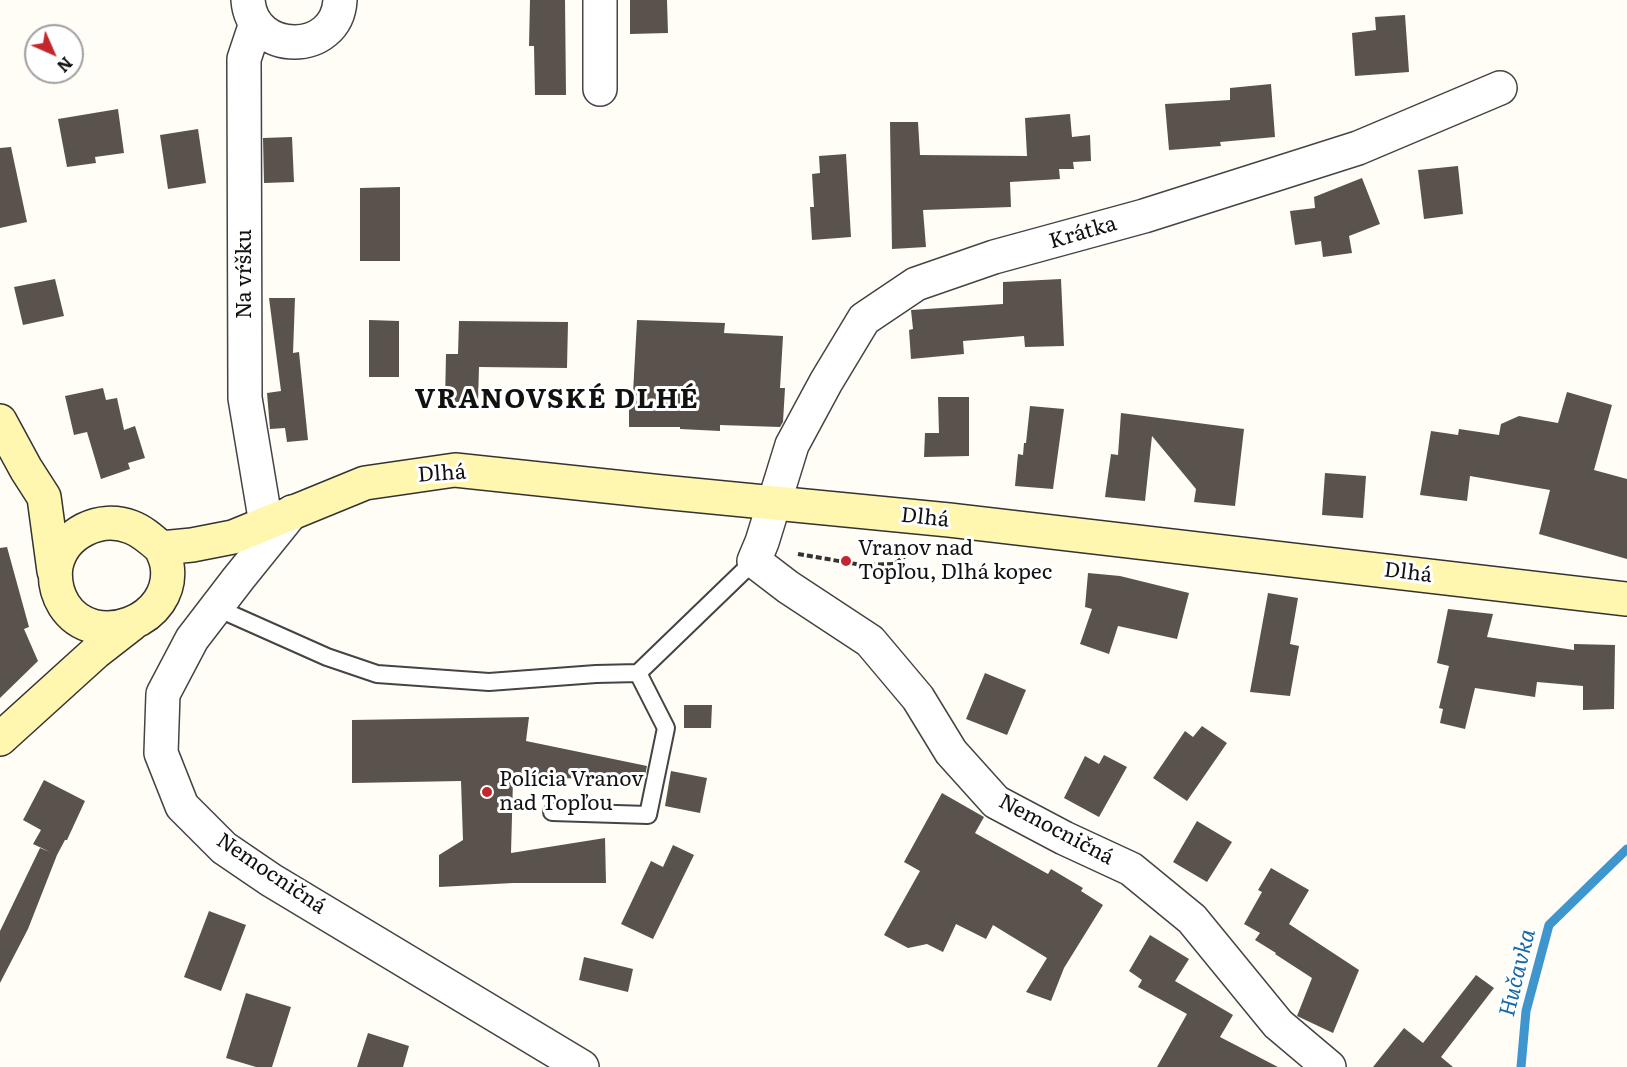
<!DOCTYPE html>
<meta charset="utf-8">
<style>
body{margin:0}
#map{position:relative;width:1627px;height:1067px;overflow:hidden;background:#fffdf5;font-family:Literata,serif}
canvas{display:block}
.north{position:absolute;left:24px;top:24px;width:60px;height:60px;box-sizing:border-box;background:#fff;border:2px solid #a0a0a0;border-radius:50%;rotate:135deg;font-size:16px;font-weight:700;line-height:24px;text-align:center;color:#111}
.north::after{content:'';display:block;margin:auto;width:21px;height:27px;background:#c4262e;clip-path:polygon(50% 0,100% 100%,50% 72%,0 100%)}
</style>
<div id="map">
<canvas width="1627" height="1067"></canvas>
<div class="north">N</div>
</div>
<script>
const ctx = document.querySelector('canvas').getContext('2d');
ctx.lineJoin = 'round';
function stroke(path, color, width, dash) { ctx.strokeStyle = color; ctx.lineWidth = width; ctx.lineCap = dash ? 'butt' : 'round'; ctx.setLineDash(dash || []); ctx.stroke(path); }
function paint(path, color) { ctx.fillStyle = color; ctx.fill(path, 'evenodd'); }
function drawText(font, color, halo, rows, align = 'center') {
  ctx.font = font + ' Literata,serif'; ctx.lineWidth = 6; ctx.setLineDash([]); ctx.textBaseline = 'middle'; ctx.strokeStyle = halo; ctx.fillStyle = color; for (const [text, x, y, turn = 0] of rows) {
    ctx.save(); ctx.translate(x, y); ctx.rotate((+turn || 0) * Math.PI / 180); ctx.textAlign = isNaN(turn) ? turn : align; if (halo) ctx.strokeText(text, 0, 0); ctx.fillText(text, 0, 0); ctx.restore();
  }
}
stroke(new Path2D(`
 M 1521,1067 L 1526,1011 L 1549,925 L 1627,849`), '#3f96cf', 9);
paint(new Path2D(`
 M 530,0 L 565,0 L 566,95 L 535,95 L 534,46 L 529,46 Z
 M 630,0 L 667,0 L 668,33 L 630,34 Z
 M 1405,15 L 1409,72 L 1355,76 L 1352,33 L 1376,30 L 1375,17 Z
 M 1271,84 L 1275,137 L 1220,142 L 1221,146 L 1169,150 L 1165,104 L 1230,100 L 1230,88 Z
 M 118,109 L 124,153 L 95,157 L 96,163 L 67,167 L 58,119 Z
 M 1070,114 L 1072,137 L 1090,135 L 1091,161 L 1073,162 L 1074,169 L 1059,169 L 1060,179 L 1010,182 L 1011,207 L 923,210 L 926,247 L 892,249 L 890,122 L 918,122 L 920,155 L 1027,156 L 1025,118 Z
 M 198,129 L 206,183 L 168,189 L 160,135 Z
 M 292,137 L 294,182 L 264,183 L 263,138 Z
 M 11,147 L 27,222 L 0,228 L 0,148 Z
 M 846,154 L 851,237 L 812,240 L 810,207 L 814,207 L 812,174 L 820,173 L 819,156 Z
 M 1458,166 L 1463,214 L 1424,219 L 1418,170 Z
 M 1362,178 L 1380,224 L 1349,236 L 1352,253 L 1323,257 L 1321,241 L 1295,245 L 1290,211 L 1315,208 L 1314,197 Z
 M 400,187 L 400,261 L 360,261 L 360,188 Z
 M 55,279 L 64,316 L 23,325 L 14,287 Z
 M 1061,279 L 1064,346 L 1025,347 L 1024,336 L 963,341 L 964,354 L 911,359 L 909,330 L 913,329 L 911,310 L 1003,304 L 1003,282 Z
 M 269,298 L 295,298 L 293,353 L 299,352 L 308,440 L 287,442 L 285,428 L 270,429 L 267,393 L 281,391 Z
 M 369,320 L 399,321 L 399,377 L 369,377 Z
 M 637,320 L 725,323 L 724,333 L 783,336 L 780,388 L 785,388 L 783,422 L 780,427 L 720,425 L 720,431 L 680,429 L 680,427 L 629,427 L 629,393 L 633,393 Z
 M 459,321 L 568,322 L 567,368 L 479,367 L 478,402 L 445,402 L 446,354 L 458,354 Z
 M 103,388 L 106,400 L 117,398 L 124,430 L 135,426 L 145,458 L 128,463 L 130,469 L 101,479 L 87,432 L 74,435 L 65,396 Z
 M 1567,392 L 1612,405 L 1594,470 L 1627,479 L 1627,559 L 1539,534 L 1550,490 L 1470,476 L 1467,501 L 1420,495 L 1431,431 L 1458,435 L 1459,429 L 1499,435 L 1501,424 L 1519,416 L 1558,423 Z
 M 938,397 L 969,397 L 969,456 L 924,457 L 925,433 L 939,433 Z
 M 1030,406 L 1064,409 L 1053,489 L 1015,486 L 1018,454 L 1023,455 L 1024,443 L 1026,443 Z
 M 1121,413 L 1244,429 L 1235,506 L 1194,502 L 1196,489 L 1152,436 L 1145,501 L 1105,497 L 1111,454 L 1118,455 Z
 M 1325,473 L 1366,476 L 1363,518 L 1322,515 Z
 M 7,547 L 29,627 L 24,629 L 38,661 L 0,698 L 0,548 Z
 M 1088,573 L 1120,576 L 1189,593 L 1177,639 L 1118,626 L 1109,654 L 1080,644 L 1092,609 L 1085,607 Z
 M 1268,593 L 1298,598 L 1290,644 L 1299,646 L 1290,696 L 1250,692 Z
 M 1448,609 L 1493,614 L 1487,637 L 1574,650 L 1574,644 L 1615,645 L 1614,709 L 1583,710 L 1583,686 L 1537,682 L 1535,697 L 1475,688 L 1465,729 L 1440,723 L 1443,709 L 1439,708 L 1449,666 L 1437,663 Z
 M 985,673 L 1026,690 L 1007,735 L 966,719 Z
 M 684,705 L 712,705 L 711,728 L 684,728 Z
 M 529,717 L 526,741 L 647,766 L 645,776 L 513,780 L 511,853 L 605,838 L 606,883 L 513,883 L 439,887 L 439,855 L 463,840 L 461,781 L 352,783 L 352,720 Z
 M 1202,726 L 1227,743 L 1187,801 L 1153,778 L 1185,731 L 1193,737 Z
 M 1104,755 L 1127,767 L 1099,817 L 1064,798 L 1085,756 L 1099,764 Z
 M 671,771 L 707,778 L 700,813 L 665,806 Z
 M 44,780 L 85,801 L 67,840 L 65,840 L 57,855 L 28,929 L 0,983 L 0,931 L 40,848 L 50,852 L 33,844 L 41,830 L 23,820 Z
 M 942,793 L 984,817 L 975,833 L 1048,874 L 1051,869 L 1083,888 L 1081,891 L 1103,905 L 1064,968 L 1051,1001 L 1026,992 L 1047,958 L 993,925 L 986,939 L 956,924 L 943,952 L 927,944 L 908,948 L 884,935 L 920,871 L 904,862 Z
 M 1197,821 L 1232,842 L 1207,882 L 1173,862 Z
 M 673,845 L 694,855 L 653,939 L 621,924 L 651,861 L 663,867 Z
 M 1271,868 L 1309,890 L 1289,924 L 1359,970 L 1333,1033 L 1297,1016 L 1312,978 L 1275,954 L 1276,953 L 1255,940 L 1260,933 L 1244,924 L 1262,892 L 1258,890 Z
 M 209,911 L 246,925 L 221,991 L 184,977 Z
 M 1150,935 L 1189,959 L 1175,981 L 1233,1015 L 1220,1037 L 1278,1067 L 1157,1067 L 1187,1014 L 1138,987 L 1142,980 L 1129,971 Z
 M 584,957 L 633,969 L 628,992 L 579,980 Z
 M 1476,975 L 1494,988 L 1441,1057 L 1453,1067 L 1373,1067 L 1404,1028 L 1423,1043 Z
 M 246,993 L 291,1007 L 272,1067 L 256,1067 L 226,1058 Z
 M 368,1033 L 409,1046 L 403,1067 L 357,1067 Z`), '#5a524d');
const lane = new Path2D(`
 M 217,608 L 327,657 L 377,674 L 489,682 L 596,674 L 638,673 L 754,561
 M 552,812 L 648,815 L 666,728 L 638,673`);
const street = new Path2D(`
 M 248,0 C 252,56 337,56 340,0
 M 600,0 L 600,89
 M 256,23 L 244,59 L 245,398 L 266,524
 M 292,512 L 238,579 L 192,639 L 163,694 L 161,753 L 182,806 L 224,848 L 271,880 L 582,1067
 M 1329,1067 L 1278,1024 L 1192,919 L 1131,869 L 1064,838 L 996,802 L 951,752 L 918,698 L 870,641 L 788,587 L 754,561 L 762,542 L 792,445 L 826,382 L 864,319 L 916,284 L 994,257 L 1144,216 L 1358,148 L 1500,88`);
const secondary = new Path2D(`
 M 0,421 L 26,469 L 44,497 L 54,571
 M 161,548 C 163,553 166,559 167,565 C 176,621 94,652 64,605 C 56,592 54,580 56,566 C 63,533 100,515 131,527 C 142,531 152,540 161,548 L 192,545 L 233,537 L 365,483 L 455,470 L 662,492 L 949,520 L 1627,599
 M 0,739 L 96,652 L 132,624`);
stroke(lane, '#444', 20);
stroke(street, '#444', 36);
stroke(secondary, '#333', 36);
stroke(new Path2D(`
 M 798,554 L 862,565 L 894,564 L 917,548`), '#333', 4, [6, 3]);
stroke(lane, '#fff', 16);
stroke(street, '#fff', 33);
stroke(secondary, '#fff6b0', 33);
for (const [x, y, r, color] of [
 [846,561,6,"#c4262e"],
 [487,792,6,"#c4262e"]
]) { const dot = new Path2D(); dot.arc(x, y, r, 0, 2 * Math.PI); ctx.fillStyle = color; ctx.fill(dot); stroke(dot, '#fff', 2); }
drawText('21px', '#111', '#fff', [
 ["Krátka",1083,233,-16],
 ["Na vŕšku",245,274,-90],
 ["Dlhá",442,474,-4],
 ["Dlhá",925,518,6],
 ["Dlhá",1408,573,7],
 ["Nemocničná",1056,830,28],
 ["Nemocničná",271,874,34]
]);
drawText('21px', '#111', '#fff', [
 ["Vranov nad",858,549],
 ["Topľou, Dlhá kopec",858,573],
 ["Polícia Vranov",499,780],
 ["nad Topľou",499,804]
], 'left');
drawText('italic 22px', '#1768a6', '#fff', [
 ["Hučavka",1518,973,-76]
]);
ctx.letterSpacing = '1.5px';
drawText('bold 27px', '#111', '#fff', [
 ["VRANOVSKÉ DLHÉ",557,400]
]);
ctx.letterSpacing = '0px';
</script>
